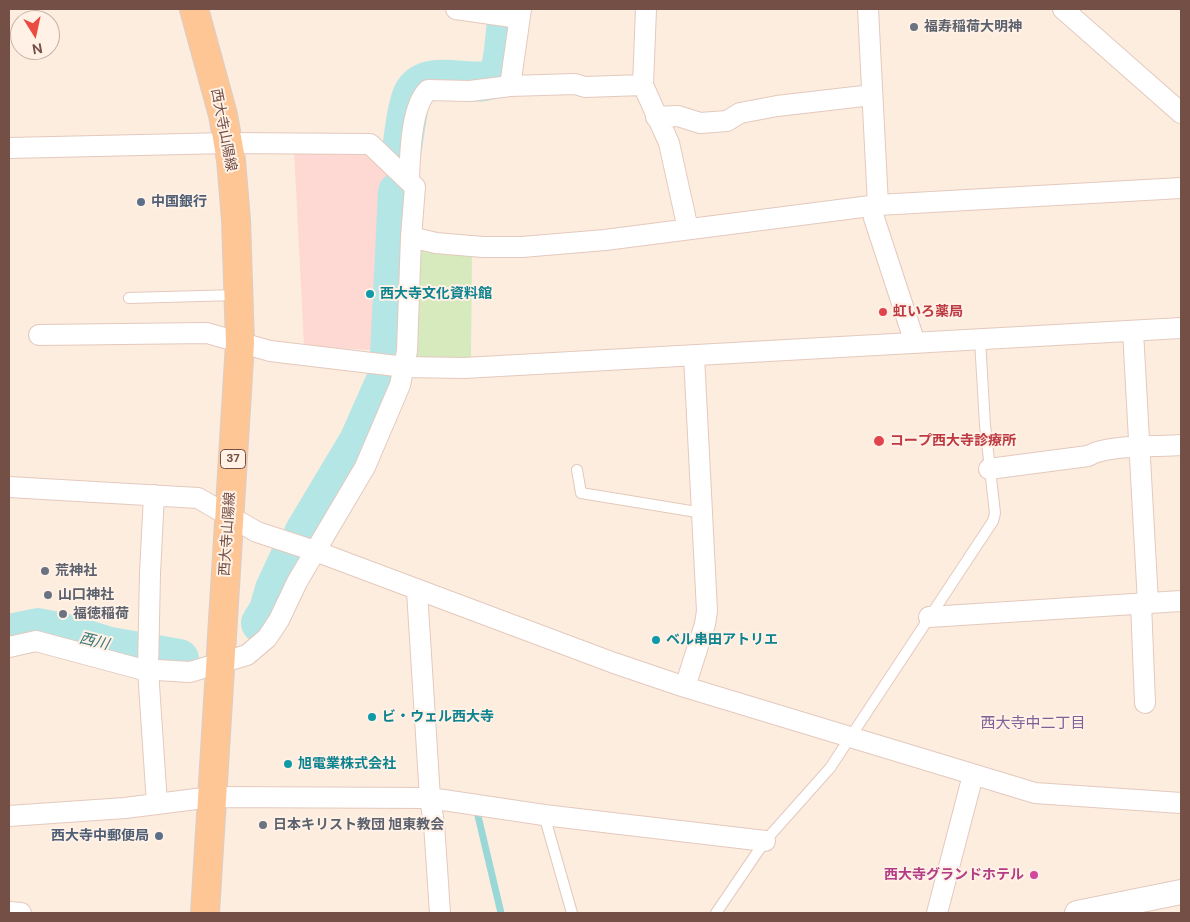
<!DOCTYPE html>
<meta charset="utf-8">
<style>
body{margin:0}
#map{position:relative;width:1190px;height:922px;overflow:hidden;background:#fdeddf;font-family:"DM Sans",sans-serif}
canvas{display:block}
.frame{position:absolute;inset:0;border:10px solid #734f46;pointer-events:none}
.north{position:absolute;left:10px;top:10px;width:50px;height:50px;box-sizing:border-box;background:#fff1e6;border:1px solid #c7b0a6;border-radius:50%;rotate:170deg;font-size:14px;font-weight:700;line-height:20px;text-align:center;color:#734f46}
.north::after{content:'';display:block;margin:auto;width:18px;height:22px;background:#eb4b40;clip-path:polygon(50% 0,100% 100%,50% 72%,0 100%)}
</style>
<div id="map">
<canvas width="1190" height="922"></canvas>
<div class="frame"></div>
<div class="north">N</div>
</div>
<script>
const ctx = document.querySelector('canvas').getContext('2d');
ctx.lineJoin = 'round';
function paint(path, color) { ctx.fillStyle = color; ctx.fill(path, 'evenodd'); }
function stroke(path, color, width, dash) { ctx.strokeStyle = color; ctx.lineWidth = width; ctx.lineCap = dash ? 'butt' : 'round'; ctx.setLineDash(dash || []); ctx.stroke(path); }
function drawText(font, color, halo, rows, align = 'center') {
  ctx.font = font + ' "DM Sans","Noto Sans JP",sans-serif'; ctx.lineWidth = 4; ctx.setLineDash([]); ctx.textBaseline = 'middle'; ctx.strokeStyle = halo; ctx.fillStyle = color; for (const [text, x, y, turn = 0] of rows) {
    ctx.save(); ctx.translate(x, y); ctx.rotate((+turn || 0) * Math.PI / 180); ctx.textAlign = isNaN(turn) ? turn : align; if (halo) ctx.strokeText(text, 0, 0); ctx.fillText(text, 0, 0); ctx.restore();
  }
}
paint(new Path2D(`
 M 294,149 L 369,151 L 390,176 L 384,351 L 304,346 Z`), '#fed8d2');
paint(new Path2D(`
 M 418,245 L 472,252 L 471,359 L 413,359 Z`), '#d7eabe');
stroke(new Path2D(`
 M 478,816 L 501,913`), '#9ad8d8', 7);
stroke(new Path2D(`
 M 402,148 C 404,137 408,100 414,92 C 432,64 486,96 499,72 C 504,63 505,35 507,23
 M 390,355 L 398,192
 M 304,533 L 359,441 L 386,380
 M 261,623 L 269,610 L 275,589 L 291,555
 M 9,634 L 38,628 L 68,634 L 110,647 L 179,659`), '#b4e6e6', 40);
const service = new Path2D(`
 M 129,298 L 237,295
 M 577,470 L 581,493 L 703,513
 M 544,815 L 572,913
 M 716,913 L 765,841 L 830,768 L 993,521 L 995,513 L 985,425 L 980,340`);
const minor = new Path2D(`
 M 456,9 L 519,18
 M 646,9 L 643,85 L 669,143 L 688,229
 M 868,9 L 878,205 L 873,212 L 874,218 L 915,343
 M 1063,9 L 1181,113
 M 510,86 L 521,9
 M 656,117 L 678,116 L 700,123 L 727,121 L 740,113 L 777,106 L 872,95
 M 9,148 L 228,143 L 370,144 L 415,187 L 411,237 L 436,243 L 483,247 L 522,247 L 605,240 L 878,205 L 1181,188
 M 409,178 C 410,155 411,106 428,90 L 470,91 L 510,86 L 575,84 L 585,87 L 643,85
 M 1133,331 L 1148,603
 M 39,335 L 207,333 L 270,351 L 405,367 L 464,368 L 1181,328
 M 989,469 L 1088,456 C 1108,444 1157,447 1181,445
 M 9,487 L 198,498 L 257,532 L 315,551 L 614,663 L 685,687 L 1035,793 L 1181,803
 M 154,495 L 150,573 L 148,670 L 157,804
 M 417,591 L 430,798 L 434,824 L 440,913
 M 1141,603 L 1145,703
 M 929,617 L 1181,601
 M 9,647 L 36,641 L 140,669 L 190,672 L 247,655 L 267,638 L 279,620 L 297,582 L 365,467 L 400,385 L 407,351 L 411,237
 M 685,687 L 705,624 L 707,611 L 694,356
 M 9,816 L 125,808 L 212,797 L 430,798 L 544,815 L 765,841
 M 9,912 L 21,913
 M 937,913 L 973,775`);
const tertiary = new Path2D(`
 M 1077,913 L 1181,892`);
const primary = new Path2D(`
 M 194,9 L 223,115 L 231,160 L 236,220 L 240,343 L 205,913`);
stroke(service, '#e3c9be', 12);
stroke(minor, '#e3c9be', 22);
stroke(tertiary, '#e3c9be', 26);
stroke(primary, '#d8cecb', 30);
stroke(service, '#fff', 10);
stroke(minor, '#fff', 20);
stroke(tertiary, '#fff', 24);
stroke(primary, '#fec695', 28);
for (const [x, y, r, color] of [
 [914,27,5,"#6b7280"],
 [141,202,5,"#5c6f8a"],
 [370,294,5,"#0f9aa8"],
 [883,312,5,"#e0444e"],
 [879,441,6,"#e0444e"],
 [45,571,5,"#6b7280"],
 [48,595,5,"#6b7280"],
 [63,614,5,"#6b7280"],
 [656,640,5,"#0f9aa8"],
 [372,717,5,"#0f9aa8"],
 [288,764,5,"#0f9aa8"],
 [263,825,5,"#6b7280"],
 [159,836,5,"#5c6f8a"],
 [1034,875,5,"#d1479c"]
]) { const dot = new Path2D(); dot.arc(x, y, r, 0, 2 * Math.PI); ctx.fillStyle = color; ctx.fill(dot); stroke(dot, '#fff1e6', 2); }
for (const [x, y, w] of [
 [233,459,25]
]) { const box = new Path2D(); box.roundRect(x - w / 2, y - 9.5, w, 19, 4); ctx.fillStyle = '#fff1e6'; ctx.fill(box); stroke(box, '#734f46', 1); }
drawText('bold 12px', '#734f46', null, [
 ["37",233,459]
]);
drawText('bold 14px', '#5b616d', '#fff1e6', [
 ["福寿稲荷大明神",924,27],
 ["荒神社",55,571],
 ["山口神社",58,595],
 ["福徳稲荷",73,614],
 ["日本キリスト教団 旭東教会",273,825]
], 'left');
drawText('14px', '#734f46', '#fff1e6', [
 ["西大寺山陽線",223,130,79],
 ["西大寺山陽線",228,534,-86]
]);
drawText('bold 14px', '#4e5e75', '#fff1e6', [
 ["中国銀行",151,202],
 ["西大寺中郵便局",149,836,"right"]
], 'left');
drawText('bold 14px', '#0d838f', '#fff1e6', [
 ["西大寺文化資料館",380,294],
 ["ベル串田アトリエ",666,640],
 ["ビ・ウェル西大寺",382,717],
 ["旭電業株式会社",298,764]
], 'left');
drawText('bold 14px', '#be3a42', '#fff1e6', [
 ["虹いろ薬局",893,312],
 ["コープ西大寺診療所",890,441]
], 'left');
drawText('bold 14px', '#b23c85', '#fff1e6', [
 ["西大寺グランドホテル",1024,875]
], 'right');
drawText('italic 15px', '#3a797a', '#fff1e6', [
 ["西川",94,642,14]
]);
drawText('15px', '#7d6297', '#fff1e6', [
 ["西大寺中二丁目",1033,724]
]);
</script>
